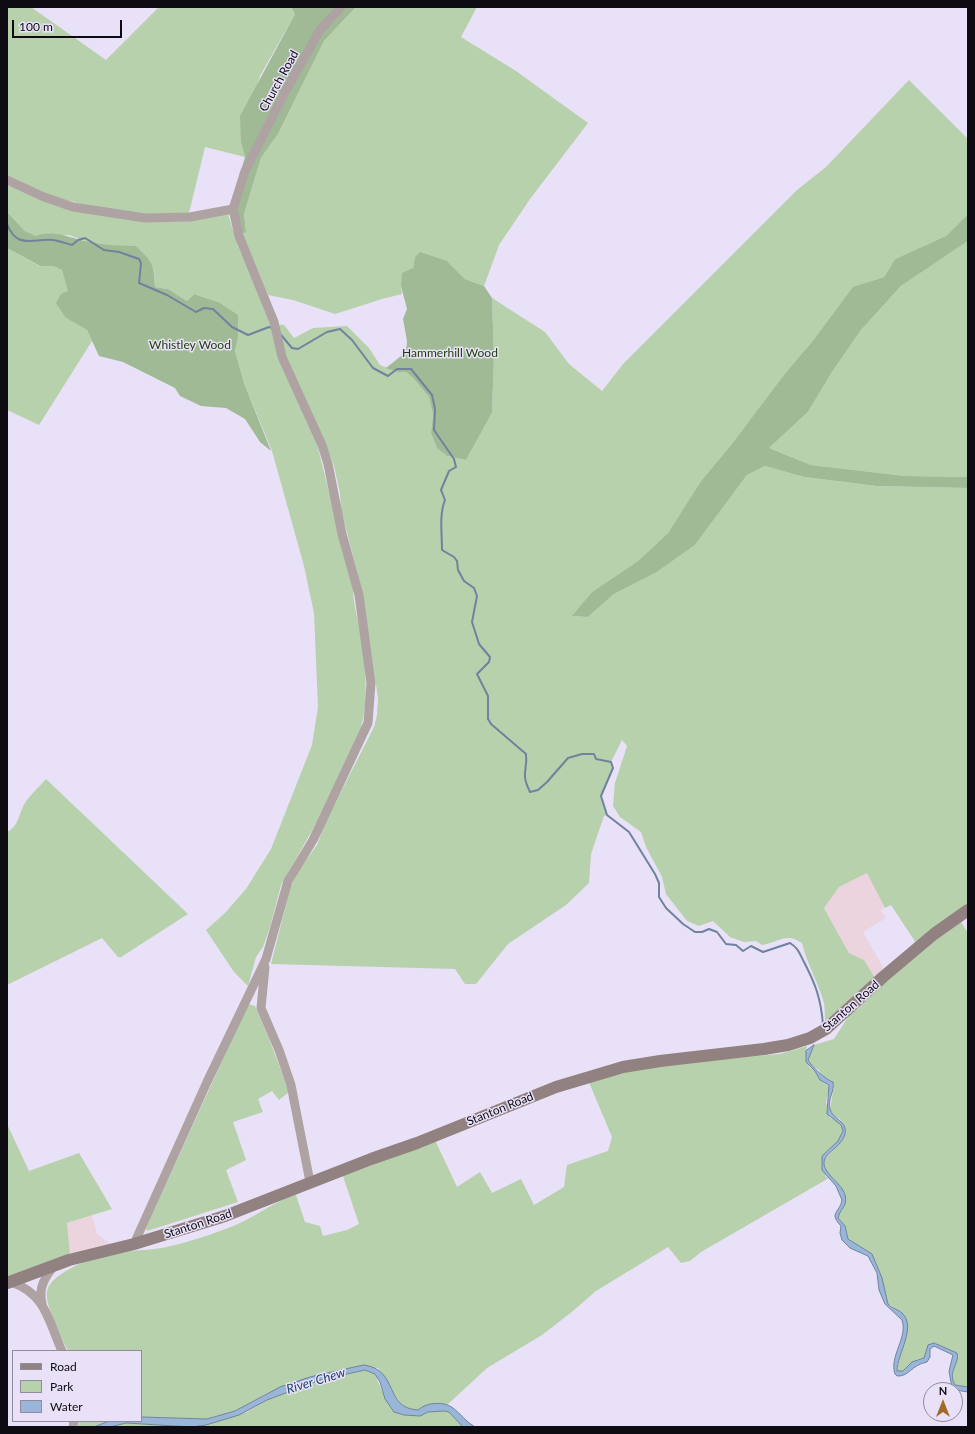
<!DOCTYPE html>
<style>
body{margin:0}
#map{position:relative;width:975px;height:1434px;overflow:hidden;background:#e9e1f7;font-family:Lato,sans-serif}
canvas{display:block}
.frame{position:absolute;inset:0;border:8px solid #0e0b13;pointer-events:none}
.legend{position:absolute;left:12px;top:1350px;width:130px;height:72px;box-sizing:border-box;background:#e9e1f7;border:1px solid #918b9c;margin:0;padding:5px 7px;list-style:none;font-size:12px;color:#0e0b13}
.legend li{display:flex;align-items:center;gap:8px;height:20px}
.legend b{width:20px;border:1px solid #918b9c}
.north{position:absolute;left:923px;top:1382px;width:40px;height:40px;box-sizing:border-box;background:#e9e1f7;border:1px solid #918b9c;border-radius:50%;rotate:0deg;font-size:11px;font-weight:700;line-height:16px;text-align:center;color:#0e0b13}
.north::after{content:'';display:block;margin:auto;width:14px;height:18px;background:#a26b26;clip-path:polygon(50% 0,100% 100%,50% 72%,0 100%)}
.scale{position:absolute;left:12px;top:20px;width:110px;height:18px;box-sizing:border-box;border:2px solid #0e0b13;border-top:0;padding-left:5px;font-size:12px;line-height:14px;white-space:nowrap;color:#0e0b13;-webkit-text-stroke:3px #e9e1f7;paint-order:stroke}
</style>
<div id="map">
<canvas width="975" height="1434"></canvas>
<div class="frame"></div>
<ul class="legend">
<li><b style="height:5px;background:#928181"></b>Road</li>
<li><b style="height:11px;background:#b7d1ac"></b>Park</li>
<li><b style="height:11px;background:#99b6d9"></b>Water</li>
</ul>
<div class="north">N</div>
<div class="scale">100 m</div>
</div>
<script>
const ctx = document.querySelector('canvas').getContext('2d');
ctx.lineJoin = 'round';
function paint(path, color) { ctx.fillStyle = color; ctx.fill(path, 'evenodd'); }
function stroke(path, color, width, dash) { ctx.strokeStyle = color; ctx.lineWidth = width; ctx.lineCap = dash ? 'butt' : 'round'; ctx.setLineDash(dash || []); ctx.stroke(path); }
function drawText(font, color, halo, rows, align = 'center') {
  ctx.font = font + ' Lato,sans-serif'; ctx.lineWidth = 3; ctx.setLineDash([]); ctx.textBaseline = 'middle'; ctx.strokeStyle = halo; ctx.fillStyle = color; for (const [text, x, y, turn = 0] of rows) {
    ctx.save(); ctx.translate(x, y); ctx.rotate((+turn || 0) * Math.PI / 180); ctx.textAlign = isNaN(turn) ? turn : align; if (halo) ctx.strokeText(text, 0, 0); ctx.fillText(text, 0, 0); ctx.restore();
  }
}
paint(new Path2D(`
 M 867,872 L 885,908 L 881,911 L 886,918 L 863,932 L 884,969 L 875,978 L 863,960 L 849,953 L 824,907 L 839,887 Z
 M 92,1215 L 97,1234 L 112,1245 L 70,1255 L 66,1224 Z`), '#ecd4df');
paint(new Path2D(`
 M 7,7 L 31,7 L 106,60 L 159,7 L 291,7 L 295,14 L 260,76 L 241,143 L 245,157 L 205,147 L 189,213 L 144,214 L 94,207 L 50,196 L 7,176 Z
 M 356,7 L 477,7 L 461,37 L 516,71 L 588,123 L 530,199 L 499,245 L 484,286 L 465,279 L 447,261 L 415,257 L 413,268 L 401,286 L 402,294 L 382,299 L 335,314 L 293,300 L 268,295 L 242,234 L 246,232 L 244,214 L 261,158 L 278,134 L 324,41 Z
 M 909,80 L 968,139 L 968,214 L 946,236 L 895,259 L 884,277 L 869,282 L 783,376 L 731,445 L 701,481 L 668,533 L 638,561 L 592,592 L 573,616 L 588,617 L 614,594 L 657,572 L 695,545 L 747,475 L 765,466 L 804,477 L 876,486 L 968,488 L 968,903 L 916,943 L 891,905 L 885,908 L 867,873 L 839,887 L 824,908 L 849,953 L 864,960 L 875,978 L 825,1025 C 825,1018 825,1010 824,1003 C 818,982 807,964 802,943 C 785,932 780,942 762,945 L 756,941 L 744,942 L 730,937 L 713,921 L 699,926 L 687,921 L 666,894 L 662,877 L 646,847 L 641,832 L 620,817 L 613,806 L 615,783 L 627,746 L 622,740 L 611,762 L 613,768 L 601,796 L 607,815 L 604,816 L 591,854 L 589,883 L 566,905 L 508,944 L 476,984 L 465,984 L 455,969 L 271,964 L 290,889 L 297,872 L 317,845 L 325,823 L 374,727 L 377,715 L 378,698 L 361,587 L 341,509 L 340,493 L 334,466 L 326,445 L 316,440 L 353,588 C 353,602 357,616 360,630 C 365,663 370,699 360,731 L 314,827 L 281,885 L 270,927 L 263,947 L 256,957 L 248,986 L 234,972 L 206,930 L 225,913 L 246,889 L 271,849 L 312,745 L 318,707 L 314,613 L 304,566 L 272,451 L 244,383 L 235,351 L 238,338 L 218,302 L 194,294 L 187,301 L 168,289 L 155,287 C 155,266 152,261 136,246 L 114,246 L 88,242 L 69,235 L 36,236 L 25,231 L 7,212 L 7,185 L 53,204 L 155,222 L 176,222 L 228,214 L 238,246 L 257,288 L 270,324 L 284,325 L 294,338 L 313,328 L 347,326 L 369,348 L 380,365 L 398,372 L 406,372 L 413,378 L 429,397 L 433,414 L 431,433 L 437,447 L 447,456 L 466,460 L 492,413 L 494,357 L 492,298 L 545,332 L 569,364 L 602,391 L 623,364 L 797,190 L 826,167 Z
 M 968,241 L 968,477 L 905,476 L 811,465 L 769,448 L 808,412 L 832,372 L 861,330 L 901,286 Z
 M 7,248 L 39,266 L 53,266 L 62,270 L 69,291 L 66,318 L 87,330 L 92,341 L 39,425 L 7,410 Z
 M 46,779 L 188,914 L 121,957 L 118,957 L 102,938 L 7,985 L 7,832 C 20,825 18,814 25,803 C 30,795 39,787 46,779 Z
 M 961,922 L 968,933 L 968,1387 L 955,1385 C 948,1371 959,1364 957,1353 L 934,1343 L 924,1358 L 917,1360 L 903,1371 L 897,1371 L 902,1346 L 907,1336 L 900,1312 L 888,1304 L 879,1271 L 872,1254 L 848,1239 L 845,1228 L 838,1218 C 839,1211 846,1206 845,1200 C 843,1184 823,1175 824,1160 L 842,1141 L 845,1134 L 840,1119 L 834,1116 L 830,1109 L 834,1086 L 830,1081 L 822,1076 L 819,1070 L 811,1065 L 808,1058 L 814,1045 L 834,1039 L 850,1014 L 859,1008 L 897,970 L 923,948 Z
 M 248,1004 L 255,1006 L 268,1036 L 289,1092 L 279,1100 L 272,1091 L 258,1099 L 263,1112 L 233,1122 L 246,1160 L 226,1170 L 238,1202 L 147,1231 L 146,1228 Z
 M 807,1046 L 806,1051 L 809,1067 L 815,1071 L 821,1081 L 830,1087 L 826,1102 L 830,1118 L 838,1122 L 842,1128 C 844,1142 830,1147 822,1156 L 826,1177 L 829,1178 L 701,1252 L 690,1261 L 681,1263 L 668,1247 L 596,1291 L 573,1311 L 542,1335 L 487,1368 L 447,1405 C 437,1404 427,1402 419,1410 C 414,1409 409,1410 406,1408 C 396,1404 386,1377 378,1368 L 326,1373 L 268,1393 L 235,1411 L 207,1419 L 141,1417 L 141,1351 L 68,1351 C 62,1338 44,1304 47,1291 C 51,1272 98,1255 116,1252 C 129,1250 142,1251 155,1249 C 178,1246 221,1232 242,1222 C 259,1214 279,1199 296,1195 L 305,1222 L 320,1226 L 323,1236 L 347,1230 L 359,1224 L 342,1173 L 435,1140 L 457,1187 L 480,1172 L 492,1193 L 521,1179 L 534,1205 L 564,1187 L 567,1165 L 608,1151 L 612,1137 L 588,1080 L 666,1064 L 780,1054 Z
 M 7,1124 L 29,1171 L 79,1153 L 112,1209 L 67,1223 L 70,1255 L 7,1279 Z
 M 365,1370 L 375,1374 L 382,1391 L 404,1415 L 420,1416 L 428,1412 L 445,1411 L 449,1412 L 463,1427 L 110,1427 L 126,1423 L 192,1427 L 247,1412 L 267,1400 L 320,1380 Z
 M 79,1421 L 109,1421 L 94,1427 L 78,1427 Z`), '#b7d1ac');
paint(new Path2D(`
 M 291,7 L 356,7 L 324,41 L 278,134 L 261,158 L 244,214 L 246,232 L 239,236 L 232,202 L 245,157 L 241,143 L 240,116 L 295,14 Z
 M 7,212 L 25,231 L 36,236 C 55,229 71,239 90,242 C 106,245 121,246 136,246 C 153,262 154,264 155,287 L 168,289 L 187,301 L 194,294 L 218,302 L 238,315 L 238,338 L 235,351 L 244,383 L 271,451 L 260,442 L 245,419 L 226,408 L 201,406 L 180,396 L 175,388 L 123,362 L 99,356 L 87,330 L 66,318 L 56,303 L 61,294 L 68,291 L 62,270 L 53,266 L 40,266 L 7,248 Z
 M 968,214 L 968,241 L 901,286 L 861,330 L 832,372 L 808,412 L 769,448 L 811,465 L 905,476 L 968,477 L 968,488 L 876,486 L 804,477 L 765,466 L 747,475 L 695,545 L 657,572 L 614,594 L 588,617 L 572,616 L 592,592 L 638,561 L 668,533 L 701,481 L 731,445 L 783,376 L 813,341 L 853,287 L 884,277 L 895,259 L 946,236 Z
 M 420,252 L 447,261 L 465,279 L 484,286 L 492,298 L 494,357 L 492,413 L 466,460 L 447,456 L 437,448 L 431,433 L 433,414 L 429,397 L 413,378 L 406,372 L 398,372 L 386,368 L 406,352 L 407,341 L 403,319 L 407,309 L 401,286 L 402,273 L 413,268 L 415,257 Z`), '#a0ba96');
const water = new Path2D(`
 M 814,1045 L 808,1060 C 811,1066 826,1080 833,1082 C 835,1091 827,1100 830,1109 C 833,1120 848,1121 845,1134 C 842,1147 823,1153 824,1164 C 826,1178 850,1187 845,1204 C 843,1209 839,1212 838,1218 L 845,1226 L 848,1239 L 872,1254 L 882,1278 L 888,1304 C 892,1309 898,1309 902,1313 C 917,1327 897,1354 897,1371 L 903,1371 L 912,1362 L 924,1358 L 928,1345 L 934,1343 L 957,1353 C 960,1364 947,1371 955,1385 L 968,1387 L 968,1392 L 955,1390 L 952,1388 L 949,1371 L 953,1355 L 934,1346 L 930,1349 L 930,1357 L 927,1362 C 911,1365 909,1377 897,1376 L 895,1374 C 889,1356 908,1338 902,1320 L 885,1304 L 879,1290 L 877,1273 L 868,1256 L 850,1248 L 842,1240 L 840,1233 L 841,1226 C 828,1212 840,1213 842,1200 L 836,1186 L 822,1170 L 822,1156 L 838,1141 L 843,1131 L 841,1125 L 827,1114 L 829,1085 L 820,1080 L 815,1071 L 806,1062 L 806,1051 Z
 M 364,1365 C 400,1370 383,1408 418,1410 C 427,1402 444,1401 453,1408 C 461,1414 466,1422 475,1427 L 463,1427 L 449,1412 L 445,1411 L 428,1412 L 420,1416 L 404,1415 L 394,1412 L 385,1399 L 380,1382 L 375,1374 L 365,1370 L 320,1380 L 267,1400 L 239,1415 L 206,1425 L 192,1427 L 126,1423 L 110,1427 L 94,1427 L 109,1421 L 141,1421 L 141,1417 L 207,1419 L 235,1411 L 280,1387 L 310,1377 Z`);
paint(water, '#99b6d9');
stroke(water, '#6f839e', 1);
stroke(new Path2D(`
 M 7,224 C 17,250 33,238 53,240 C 59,241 65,243 72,245 L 78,240 L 85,238 L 104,250 L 119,252 L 139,259 L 141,263 L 139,283 L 167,295 L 196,312 L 204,308 L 213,309 L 232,327 L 248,335 L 269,327 L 272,328
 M 281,335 L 292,348 L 298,349 L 327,332 L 340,329 L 352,340 L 373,368 L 388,376 L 397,369 L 411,369 L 432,395 L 435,409 L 434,430 L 454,459 L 456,467 L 449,471 L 441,490 L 445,500 C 439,515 442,533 442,550 L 454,557 L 457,561 L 458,570 L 464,581 L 474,588 L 477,596 L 472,622 L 479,644 L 490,657 L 489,662 L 477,674 L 488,696 L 488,719 L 491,724 L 526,754 C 528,771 520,772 530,792 L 538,790 L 547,782 L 568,758 L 582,754 L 594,754 L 596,759 L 611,762 L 613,768 L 601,796 L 607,815 L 629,832 L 655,874 L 659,883 L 659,897 L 666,908 L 683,924 L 695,932 L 702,932 L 709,929 L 717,932 L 726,944 L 736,945 L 743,951 L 751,946 L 763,952 L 790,943 C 798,948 799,952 803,960 C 815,983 821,998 823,1025`), '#6f839e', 2);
stroke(new Path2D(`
 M 7,180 L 44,197 L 73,207 L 145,218 L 190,217 L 233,209
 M 265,967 L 261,1008 L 279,1050 L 291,1085 L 310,1182
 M 134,1244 L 207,1082 L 266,959 L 288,881 L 313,840 L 368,723 L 371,683 L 359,595 L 342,534 L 328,464 L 322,445 L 282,357 L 274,322 L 239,236 L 233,209 L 245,171 L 285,92 L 320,30 L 341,7
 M 11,1282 C 46,1294 48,1320 62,1351
 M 42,1303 C 38,1288 45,1277 54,1266
 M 73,1427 L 74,1421`), '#aea2a2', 9);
stroke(new Path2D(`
 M 7,1283 L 69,1260 L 134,1244 L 225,1216 L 371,1159 L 417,1143 L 556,1087 L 623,1067 L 660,1061 L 764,1049 L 788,1045 L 810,1038 L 826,1029 L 883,977 L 934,934 L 968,910`), '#928181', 12);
drawText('12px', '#0e0b13', '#e9e1f7', [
 ["Church Road",279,81,-61],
 ["Stanton Road",851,1006,-41],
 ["Stanton Road",500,1109,-22],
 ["Stanton Road",198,1224,-18]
]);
drawText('12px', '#1a3c06', '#e9e1f7', [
 ["Whistley Wood",190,345],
 ["Hammerhill Wood",450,353]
]);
drawText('italic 13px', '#1b436f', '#e9e1f7', [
 ["River Chew",316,1381,-17]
]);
</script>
